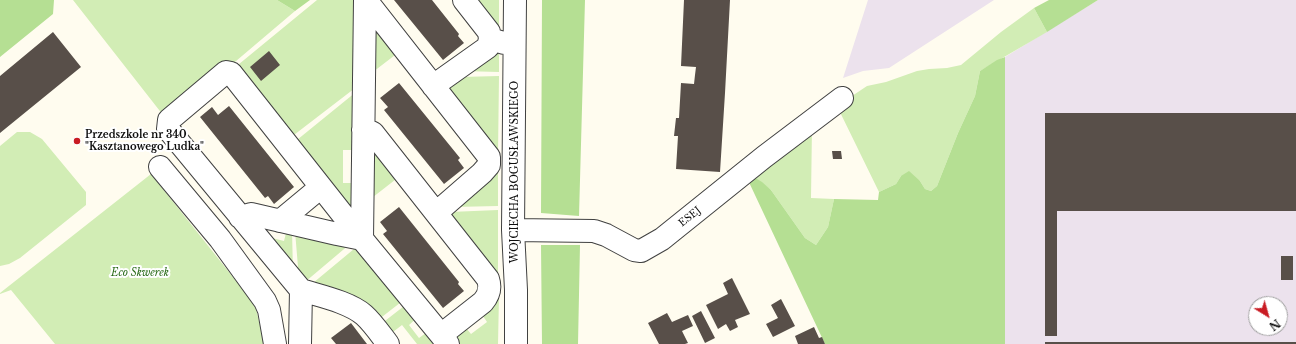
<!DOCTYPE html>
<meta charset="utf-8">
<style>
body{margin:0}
#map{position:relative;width:1296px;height:344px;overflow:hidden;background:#fffcef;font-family:"Libre Baskerville",serif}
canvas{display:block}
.north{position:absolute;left:1248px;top:296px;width:40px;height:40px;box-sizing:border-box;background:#fff;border:1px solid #9f9f9f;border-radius:50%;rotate:143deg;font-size:11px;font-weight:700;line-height:16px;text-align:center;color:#0e0e0e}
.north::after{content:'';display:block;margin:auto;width:14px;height:18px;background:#c91b23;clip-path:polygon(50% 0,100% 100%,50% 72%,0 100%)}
</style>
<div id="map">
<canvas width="1296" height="344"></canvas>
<div class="north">N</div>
</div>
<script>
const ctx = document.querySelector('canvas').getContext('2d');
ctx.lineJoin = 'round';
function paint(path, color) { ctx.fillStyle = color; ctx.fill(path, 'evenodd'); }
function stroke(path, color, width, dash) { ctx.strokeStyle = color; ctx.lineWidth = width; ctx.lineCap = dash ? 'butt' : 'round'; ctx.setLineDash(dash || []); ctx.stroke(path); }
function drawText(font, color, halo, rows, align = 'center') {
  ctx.font = font + ' "Libre Baskerville",serif'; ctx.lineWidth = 4; ctx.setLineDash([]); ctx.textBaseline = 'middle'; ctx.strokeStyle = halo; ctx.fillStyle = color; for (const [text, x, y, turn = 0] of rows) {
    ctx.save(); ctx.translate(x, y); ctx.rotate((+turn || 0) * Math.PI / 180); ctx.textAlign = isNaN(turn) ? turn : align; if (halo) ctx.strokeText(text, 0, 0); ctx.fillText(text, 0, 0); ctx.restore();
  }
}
paint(new Path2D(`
 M 868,0 L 994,0 L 889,68 L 863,71 L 843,78 Z
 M 1098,0 L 1296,0 L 1296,344 L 1005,344 L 1005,57 ZM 1256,304 L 1280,304 L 1280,328 L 1256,328 Z`), '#ece2ed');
paint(new Path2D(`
 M 73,0 L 277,0 L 295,11 L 229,67 L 163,115 Z
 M 317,0 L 359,0 L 359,85 L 290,138 L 233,69 Z
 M 471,0 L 499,0 L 499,35 Z
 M 1034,8 L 1047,32 L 980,71 L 975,96 L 958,133 L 937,186 L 931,191 L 925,189 L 920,181 L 901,176 L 896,184 L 879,192 L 837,106 L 867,86 L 886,82 L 917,71 L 929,69 L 947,68 L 961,65 L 1001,32 Z
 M 370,21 L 399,52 L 369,75 Z
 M 499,51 L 499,72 L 462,71 Z
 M 499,76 L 498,154 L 441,88 L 460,77 Z
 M 356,92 L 358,150 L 343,150 L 343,183 L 358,183 L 357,217 L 292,144 Z
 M 812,126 L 811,198 L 834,199 L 828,227 L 816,245 L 805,238 L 771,190 L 752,176 Z
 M 17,132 L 30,132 L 42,139 L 86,192 L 86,205 L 20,258 L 9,264 L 0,266 L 0,146 Z
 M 368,142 L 400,176 L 368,201 Z
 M 494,168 L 498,172 L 498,206 L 453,207 Z
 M 151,174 L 252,301 L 256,308 L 264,344 L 55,344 L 11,290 L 0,294 L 0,293 Z
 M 498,210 L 498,277 L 448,215 L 450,212 Z
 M 287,229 L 292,230 L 293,272 L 264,236 L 284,241 Z
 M 295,231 L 350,244 L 305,282 L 299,279 Z
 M 360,244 L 405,299 L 378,320 L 313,283 Z
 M 499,296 L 498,344 L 455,344 L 458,325 L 462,323 L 471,334 L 487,322 L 479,310 Z
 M 408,303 L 419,316 L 409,325 L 419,338 L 430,330 L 434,344 L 417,344 L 402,325 L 389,335 L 381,324 Z`), '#d2edb5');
paint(new Path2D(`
 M 0,0 L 54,0 L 53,14 L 0,57 Z
 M 277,0 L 310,0 L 295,11 Z
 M 542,0 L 585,0 L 579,216 L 541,213 Z
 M 1049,0 L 1098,0 L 1047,32 L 1034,8 Z
 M 1005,57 L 1005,344 L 825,344 L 747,178 L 752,176 L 762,182 L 771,190 L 805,238 L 816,245 L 828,227 L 834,199 L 878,200 L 879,192 L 896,184 L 901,176 L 909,171 L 920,181 L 925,189 L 931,191 L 937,186 L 958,133 L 975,96 L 980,71 L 997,60 Z
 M 541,245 L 580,245 L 578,344 L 542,344 Z`), '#b5df93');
paint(new Path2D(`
 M 394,0 L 432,0 L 459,34 L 458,36 L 464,43 L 443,60 Z
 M 684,0 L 730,0 L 725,93 L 720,172 L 676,169 L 678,136 L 674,136 L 676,118 L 679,118 L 681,83 L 694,84 L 695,75 L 696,67 L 681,66 Z
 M 53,32 L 81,67 L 0,133 L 0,76 Z
 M 269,51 L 280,65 L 261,81 L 250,67 Z
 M 399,83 L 460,158 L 458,160 L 464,168 L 444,184 L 384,110 L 388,107 L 380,98 Z
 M 229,106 L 294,187 L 274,204 L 268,196 L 265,198 L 200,117 L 212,107 L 218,115 Z
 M 1045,113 L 1296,113 L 1296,211 L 1057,211 L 1057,336 L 1045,336 Z
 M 832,151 L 841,151 L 842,159 L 833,159 Z
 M 399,207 L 459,282 L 458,284 L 464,291 L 443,308 L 383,234 L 387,231 L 380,222 Z
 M 1281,256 L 1293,256 L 1293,280 L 1281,280 Z
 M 732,278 L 750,314 L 735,320 L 738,327 L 730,331 L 726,324 L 718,329 L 706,305 L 728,294 L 723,283 Z
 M 781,299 L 795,326 L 773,337 L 766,324 L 778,318 L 771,305 Z
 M 701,311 L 715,338 L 705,343 L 692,316 Z
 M 667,313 L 672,322 L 688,315 L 693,326 L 682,331 L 688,343 L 685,344 L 659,344 L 648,323 Z
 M 351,323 L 367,344 L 336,344 L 331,338 Z
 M 814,327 L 819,338 L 822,337 L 825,344 L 798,344 L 795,336 Z
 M 1045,342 L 1296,342 L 1296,344 L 1045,344 Z`), '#584f49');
const minor = new Path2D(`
 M 366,0 L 489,157 L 489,165 L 482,173 L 436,213 L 488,279 C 491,288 489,295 483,302 L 441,335 L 448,344
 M 464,0 L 489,32 L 490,39 L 504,43
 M 515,0 L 513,230 L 516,290 L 516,344
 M 433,86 L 488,47 L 490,39
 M 363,130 L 369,131 L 373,133 L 436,213
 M 160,167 L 220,239 L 265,301 L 269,310 L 275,344
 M 240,217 L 251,214 L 337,234 L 362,239 L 441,335
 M 280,221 L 321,187
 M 513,230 L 594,231 L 606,235 L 634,250 L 641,251 L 662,239 L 764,157 L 842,98
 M 362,239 L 365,0
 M 301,290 C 320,296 349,302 364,315 C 373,323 381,335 388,344
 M 300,344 L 301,290 L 168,129 L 169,120 L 226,72 L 231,73 L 362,239`);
stroke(minor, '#414141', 24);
stroke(minor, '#fff', 22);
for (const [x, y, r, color] of [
 [77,141,4,"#c91b23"]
]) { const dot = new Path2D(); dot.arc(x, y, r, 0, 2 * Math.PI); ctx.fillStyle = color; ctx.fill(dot); stroke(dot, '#fff', 1.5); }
drawText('bold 10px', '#0e0e0e', '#fff', [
 ["Przedszkole nr 340",85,135],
 ["\"Kasztanowego Ludka\"",85,147]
], 'left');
drawText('10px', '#0e0e0e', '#fff', [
 ["WOJCIECHA BOGUSŁAWSKIEGO",515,172,-90],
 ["ESEJ",690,217,-39]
]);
drawText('italic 10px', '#2a6b19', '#fff', [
 ["Eco Skwerek",140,273]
]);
</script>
